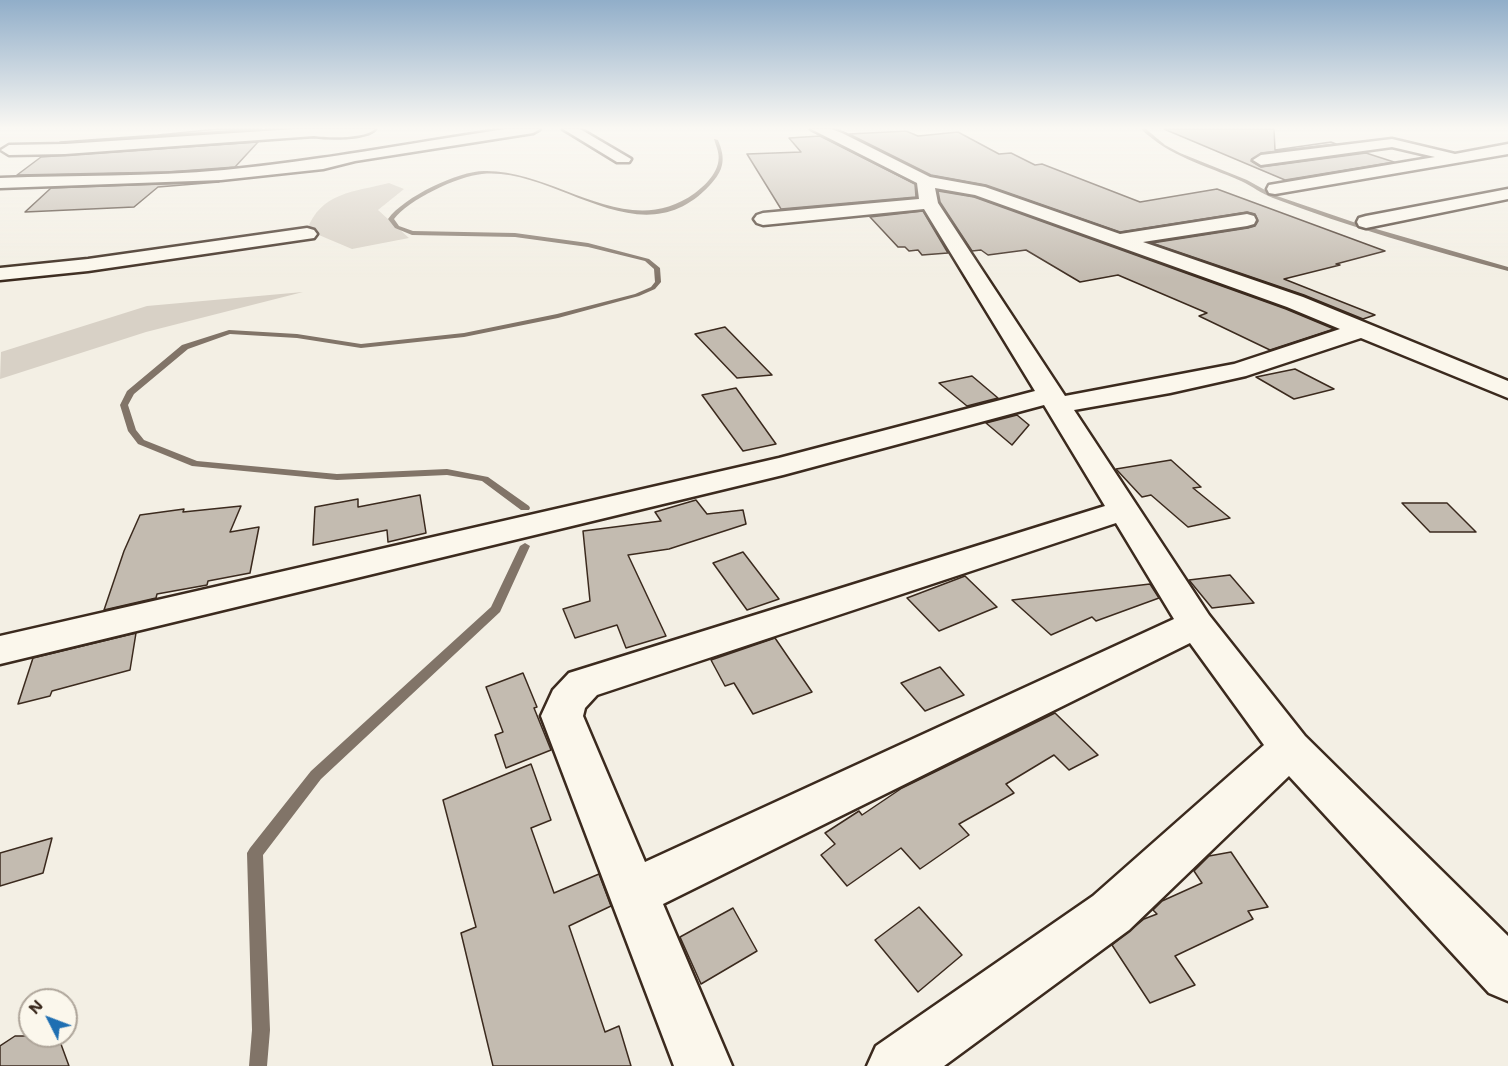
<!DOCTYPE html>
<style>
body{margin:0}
#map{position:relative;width:1508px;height:1066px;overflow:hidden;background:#f3efe4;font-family:"Shantell Sans",sans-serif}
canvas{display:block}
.north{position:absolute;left:18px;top:988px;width:60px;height:60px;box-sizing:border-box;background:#fbf7ec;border:2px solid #aea59a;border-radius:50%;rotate:312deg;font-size:16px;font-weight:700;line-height:24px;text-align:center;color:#3b2a1e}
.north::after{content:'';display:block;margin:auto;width:21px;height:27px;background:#1f6fb2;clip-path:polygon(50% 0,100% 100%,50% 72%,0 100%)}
</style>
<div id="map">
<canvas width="1508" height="1066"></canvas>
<div class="north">N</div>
</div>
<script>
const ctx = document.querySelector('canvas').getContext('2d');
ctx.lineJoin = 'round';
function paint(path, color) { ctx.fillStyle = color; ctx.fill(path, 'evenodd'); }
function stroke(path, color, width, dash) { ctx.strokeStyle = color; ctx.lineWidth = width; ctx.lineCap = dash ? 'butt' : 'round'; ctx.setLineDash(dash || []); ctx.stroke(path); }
paint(new Path2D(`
 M 389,183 L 404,189 L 378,210 L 409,238 L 352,249 L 307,230 C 321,192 354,192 389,183 Z
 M 303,292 L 146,332 L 0,379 L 1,352 L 147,306 Z`), '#d8d1c6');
paint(new Path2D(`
 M 1141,129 L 1146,129 L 1165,145 L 1180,153 L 1247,180 L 1274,195 L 1359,224 L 1508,267 L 1508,271 C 1429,250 1349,227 1273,198 C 1262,194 1252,186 1241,181 C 1205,165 1170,157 1141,129 Z
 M 714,139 L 718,140 C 726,159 724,170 710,185 C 640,261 557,166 482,174 C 458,176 408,200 394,219 L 399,226 L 413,231 L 515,233 L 588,243 L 649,259 L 660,268 L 661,282 L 655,289 L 639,296 L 558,318 L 464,337 L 361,348 L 297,338 L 230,334 L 188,349 L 134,394 L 128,405 L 136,430 L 144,440 L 197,461 L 337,474 L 447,469 L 488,477 L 529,506 L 530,508 L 529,510 L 521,510 L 482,481 L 447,475 L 337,480 L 192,466 L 138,444 L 128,431 L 120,405 L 127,391 L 182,345 L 229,330 L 297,334 L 361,344 L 464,333 L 557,314 L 635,294 L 651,287 L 655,282 L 654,269 L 645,261 L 588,247 L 515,237 L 412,235 L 395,228 L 388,219 C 404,197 458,171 484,171 C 556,169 626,243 695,193 C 707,184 722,169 718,152 C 717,147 715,143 714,139 Z
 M 525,543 L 530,546 L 500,612 L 321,779 L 263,855 L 270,1030 L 267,1066 L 249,1066 L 252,1030 L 247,853 L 250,848 L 311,771 L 491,607 L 520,546 Z`), '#817468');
const building = new Path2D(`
 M 217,129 L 261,129 L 60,142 L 158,135 Z
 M 1164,129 L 1274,129 L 1275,150 L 1331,142 L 1336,144 L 1261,153 L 1251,161 L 1261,167 L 1366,153 L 1394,162 L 1285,180 Z
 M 906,131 L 918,136 L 958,132 L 999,154 L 1011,153 L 1035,165 L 1042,164 L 1140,202 L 1217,189 L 1385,251 L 1336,264 L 1340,265 L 1284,279 L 1375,315 L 1363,319 L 1304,295 L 1152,243 L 1248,228 L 1255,226 L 1258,221 L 1255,214 L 1247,212 L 1120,232 L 986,185 L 931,175 L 849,134 Z
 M 820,136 L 915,184 L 916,197 L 781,209 L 747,154 L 801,152 L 789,138 Z
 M 258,142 L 235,167 L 168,172 L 17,175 L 41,157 Z
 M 219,182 L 158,187 L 134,207 L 25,212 L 51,188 Z
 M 938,191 L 974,197 L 1286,309 L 1334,329 L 1270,350 L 1199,316 L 1207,313 L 1118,275 L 1080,282 L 1026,250 L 988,255 L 981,250 L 972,251 L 940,202 Z
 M 923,211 L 948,253 L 922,255 L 918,250 L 909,251 L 905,247 L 898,247 L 870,217 Z
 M 725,327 L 772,375 L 737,378 L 695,334 Z
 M 1295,369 L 1334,389 L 1294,399 L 1256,377 Z
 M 972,376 L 998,398 L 967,406 L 939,383 Z
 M 736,388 L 776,444 L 743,451 L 702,395 Z
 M 1017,415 L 1029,425 L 1012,445 L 986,423 Z
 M 1171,460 L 1201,487 L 1193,488 L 1230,518 L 1188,527 L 1151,495 L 1142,497 L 1116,469 Z
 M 420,495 L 426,533 L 388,542 L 387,530 L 313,545 L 315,507 L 358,499 L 358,507 Z
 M 696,500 L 707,514 L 743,510 L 746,524 L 669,549 L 628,555 L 666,636 L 626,648 L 617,625 L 575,638 L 563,609 L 590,601 L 583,531 L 661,521 L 655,512 Z
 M 1402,503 L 1447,503 L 1476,532 L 1430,532 Z
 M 241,506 L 230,532 L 259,527 L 250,573 L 208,581 L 207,585 L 157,594 L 156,598 L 104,610 L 124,551 L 140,515 L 184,509 L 183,512 Z
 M 743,552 L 779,599 L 747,610 L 713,563 Z
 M 1230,575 L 1254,603 L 1212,608 L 1189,580 Z
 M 965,576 L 997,607 L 939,631 L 907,598 Z
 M 1150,584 L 1159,598 L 1096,621 L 1092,617 L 1051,635 L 1012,600 Z
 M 136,633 L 130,670 L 52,691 L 50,696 L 18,704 L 33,658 Z
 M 775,638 L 812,692 L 753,714 L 734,683 L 725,686 L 711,660 Z
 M 940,667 L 964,695 L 925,711 L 901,683 Z
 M 523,673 L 537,707 L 534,708 L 551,750 L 506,768 L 495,735 L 503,732 L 486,687 Z
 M 1055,713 L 1098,755 L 1069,770 L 1054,755 L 1006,784 L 1014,793 L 959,824 L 969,835 L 920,869 L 901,848 L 847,886 L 821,855 L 835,844 L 825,833 L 859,811 L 862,815 L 902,788 Z
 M 531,764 L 551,820 L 531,828 L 554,893 L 599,874 L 611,906 L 569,926 L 605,1032 L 619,1026 L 631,1066 L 493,1066 L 461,933 L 476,927 L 443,800 Z
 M 52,838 L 43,873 L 0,886 L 0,853 Z
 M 1231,852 L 1268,907 L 1248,911 L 1253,919 L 1175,956 L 1195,985 L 1150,1003 L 1112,945 L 1144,919 L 1157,914 L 1153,910 L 1162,901 L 1202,883 L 1194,871 L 1209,856 Z
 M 919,907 L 962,955 L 918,992 L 875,940 Z
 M 733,908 L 757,951 L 701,984 L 680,937 Z
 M 15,1036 L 58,1036 L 69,1066 L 0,1066 L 0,1046 Z`);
paint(building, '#c3bbb0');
stroke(building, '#3b2a1e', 1.5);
const street = new Path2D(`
 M 295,129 L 375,129 C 365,139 328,138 314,136 L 65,154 L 9,155 L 1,150 L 9,145 L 65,144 Z
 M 505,129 L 540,129 L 533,133 L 355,161 L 323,169 L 221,180 L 0,188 L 0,178 C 74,175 150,177 224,170 C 318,161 411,143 505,129 Z
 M 563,129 L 580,129 L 631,159 L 629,162 L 617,162 Z
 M 811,129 L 831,129 L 842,133 L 930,177 L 985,187 L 1120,234 L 1247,214 L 1254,216 L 1256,220 L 1254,224 L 1247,226 L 1143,242 L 1303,297 L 1508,381 L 1508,398 L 1361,338 L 1246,376 L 1170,393 L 1074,410 L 1209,615 L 1305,736 L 1508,936 L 1508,1001 L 1489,993 L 1289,776 L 1129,930 L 944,1066 L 867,1066 L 876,1046 L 1093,896 L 1264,745 L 1190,643 L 663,904 L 732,1066 L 674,1066 L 541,716 L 553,690 L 569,673 L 1105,506 L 1044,405 L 783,475 L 0,664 L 0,636 L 779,458 L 1035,391 L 924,209 L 763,225 L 757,223 L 754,219 L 757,215 L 763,213 L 919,199 L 917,183 ZM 935,188 L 975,195 L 1287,307 L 1340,329 L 1234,364 L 1065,396 L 938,203 ZM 1116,523 L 1174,619 L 645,862 L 583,716 L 585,708 L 597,695 Z
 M 1392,139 L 1455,154 L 1508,144 L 1508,154 L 1275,194 L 1269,193 L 1267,189 L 1269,185 L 1435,157 L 1392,147 L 1261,165 L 1253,160 L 1261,155 Z
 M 1508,189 L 1508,199 L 1366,228 L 1359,226 L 1357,222 L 1359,218 L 1366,216 Z
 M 307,228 L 314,230 L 317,234 L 314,238 L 88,271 L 0,280 L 0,268 L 88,259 Z`);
stroke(street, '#3b2a1e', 5);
paint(street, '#fbf7ec');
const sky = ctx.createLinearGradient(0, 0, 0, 278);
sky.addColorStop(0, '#91aec9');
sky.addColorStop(0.46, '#faf8f3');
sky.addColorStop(1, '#faf8f300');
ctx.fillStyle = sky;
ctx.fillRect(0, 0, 1508, 278);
</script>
